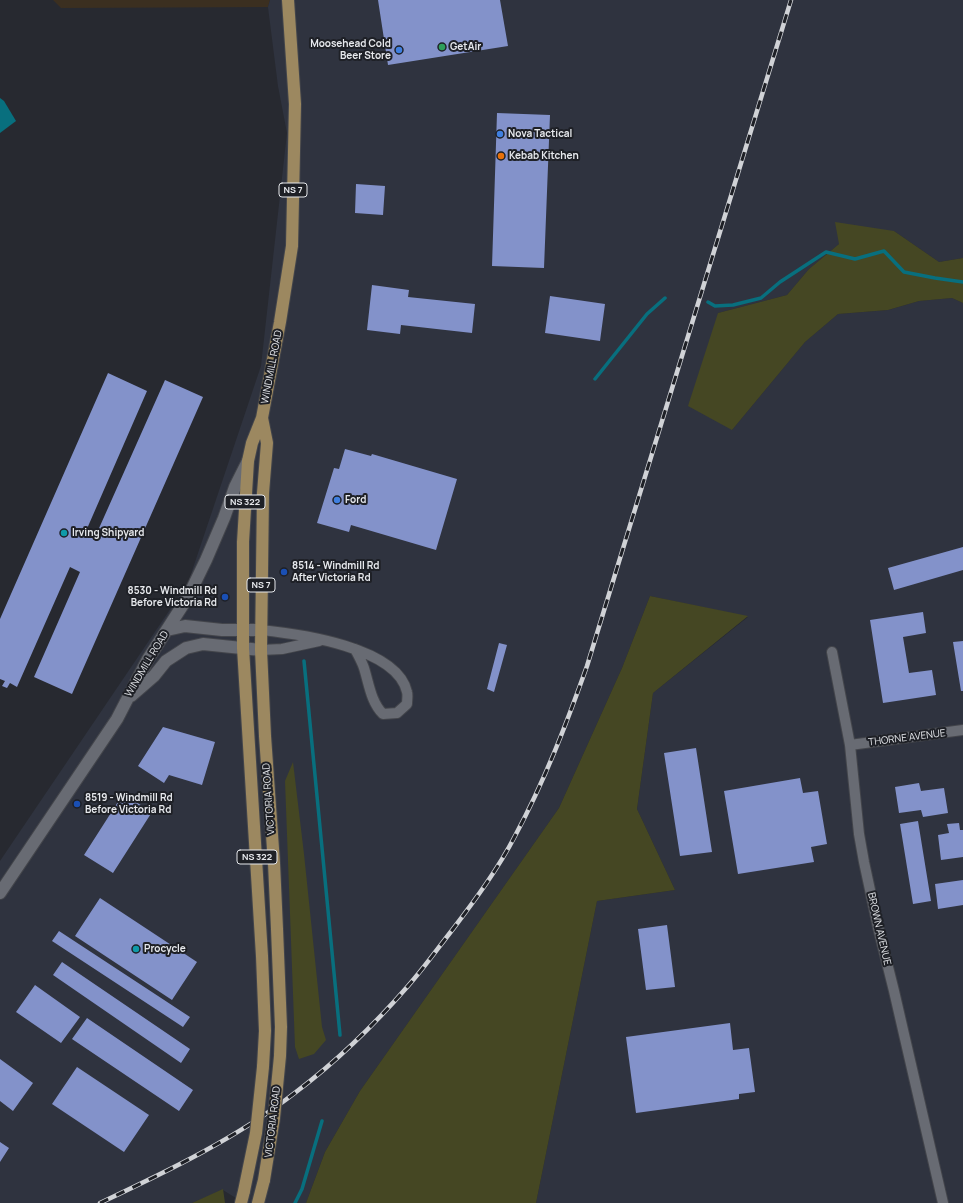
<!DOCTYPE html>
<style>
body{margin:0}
canvas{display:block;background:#272930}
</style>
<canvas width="963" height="1203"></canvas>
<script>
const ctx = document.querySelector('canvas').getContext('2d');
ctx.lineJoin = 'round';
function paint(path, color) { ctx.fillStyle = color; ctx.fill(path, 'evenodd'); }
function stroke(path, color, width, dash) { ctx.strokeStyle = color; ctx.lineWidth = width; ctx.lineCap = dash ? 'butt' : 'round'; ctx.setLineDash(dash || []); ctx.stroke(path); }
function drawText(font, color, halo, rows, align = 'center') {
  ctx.font = font + ' Manrope,sans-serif'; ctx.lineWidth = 4; ctx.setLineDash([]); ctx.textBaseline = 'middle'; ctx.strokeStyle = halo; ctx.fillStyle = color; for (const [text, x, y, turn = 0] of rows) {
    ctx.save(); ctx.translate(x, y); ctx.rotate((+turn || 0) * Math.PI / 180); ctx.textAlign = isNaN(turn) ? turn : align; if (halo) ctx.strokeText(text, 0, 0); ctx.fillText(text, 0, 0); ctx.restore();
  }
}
paint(new Path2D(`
 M 53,0 L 270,0 L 268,7 L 61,8 Z`), '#3b2f20');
paint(new Path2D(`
 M 270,0 L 963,0 L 963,258 L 939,262 L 894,231 L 839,244 L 809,269 L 787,295 L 718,313 L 732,430 L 805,342 L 838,314 L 888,310 L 919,301 L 952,298 L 963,303 L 963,1203 L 536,1203 L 597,901 L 675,890 L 637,809 L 653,693 L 748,617 L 650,596 L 622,668 L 559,808 L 360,1091 L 325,1152 L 306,1203 L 244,1203 L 223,1190 L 192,1203 L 0,1203 L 0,861 L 188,583 L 261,366 L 287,133 L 278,86 L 268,7 Z`), '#2f333f');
paint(new Path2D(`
 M 835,222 L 894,231 L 939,262 L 963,258 L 963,303 L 952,298 L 919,301 L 888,310 L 838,314 L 805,342 L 732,430 L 688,406 L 718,313 L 787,295 L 809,269 L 839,244 Z
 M 650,596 L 748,616 L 653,693 L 637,809 L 675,890 L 597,901 L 536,1203 L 306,1203 L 325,1152 L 360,1091 L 559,808 L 622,668 Z
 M 293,762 L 304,854 L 322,1027 L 326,1040 L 314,1054 L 299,1059 L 295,1047 L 285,781 Z
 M 223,1189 L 225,1203 L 192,1203 Z`), '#454723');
paint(new Path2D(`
 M 0,98 L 4,101 L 16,121 L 0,133 Z`), '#086f7e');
stroke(new Path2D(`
 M 708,302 L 715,306 L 733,305 L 761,298 L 780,282 L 826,252 L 855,259 L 884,251 L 904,272 L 935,278 L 963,282
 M 595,379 L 647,314 L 665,298
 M 304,661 L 340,1035
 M 295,1203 L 302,1189 L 322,1121`), '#086f7e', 3.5);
paint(new Path2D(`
 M 378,0 L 500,0 L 508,46 L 388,65 Z
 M 497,113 L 550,115 L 544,268 L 492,266 Z
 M 356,184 L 385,186 L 383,215 L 355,213 Z
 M 372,285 L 409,290 L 408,297 L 475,304 L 472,333 L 401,325 L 400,334 L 367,330 Z
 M 550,296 L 605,304 L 600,341 L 545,333 Z
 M 108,373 L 147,391 L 86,531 L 96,535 L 165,380 L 203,397 L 72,694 L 34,677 L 80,572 L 70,567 L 17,687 L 10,683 L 7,688 L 2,686 L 5,681 L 0,679 L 0,619 Z
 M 345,449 L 371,456 L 372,454 L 457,479 L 436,550 L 351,525 L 349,532 L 317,523 L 334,468 L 339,469 Z
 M 963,547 L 963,570 L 894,590 L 888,568 Z
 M 923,612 L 926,633 L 903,637 L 909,673 L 932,670 L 936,695 L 883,703 L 870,620 Z
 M 963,641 L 963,691 L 961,691 L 953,642 Z
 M 499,643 L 507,645 L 494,692 L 487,689 Z
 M 163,727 L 215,742 L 202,785 L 169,775 L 164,783 L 138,766 Z
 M 696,748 L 712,852 L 680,856 L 664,753 Z
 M 800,778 L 803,793 L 818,791 L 827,844 L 811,847 L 814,862 L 738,874 L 724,791 Z
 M 919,783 L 921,791 L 944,788 L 948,813 L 923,817 L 921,810 L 899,813 L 895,787 Z
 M 123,794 L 152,812 L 113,873 L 84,855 Z
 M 918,821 L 931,901 L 913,904 L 900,824 Z
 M 959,823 L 960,830 L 963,830 L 963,857 L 941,860 L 938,835 L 949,833 L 947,824 Z
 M 963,880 L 963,905 L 938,909 L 935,884 Z
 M 100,898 L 197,962 L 172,1000 L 75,936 Z
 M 667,925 L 675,987 L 646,990 L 638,929 Z
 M 59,931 L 190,1017 L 183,1027 L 52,941 Z
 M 62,962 L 190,1049 L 181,1063 L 53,975 Z
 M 35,985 L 80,1017 L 61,1043 L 16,1012 Z
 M 87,1018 L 193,1090 L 179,1111 L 72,1039 Z
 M 730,1023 L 733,1050 L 749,1048 L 755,1092 L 739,1094 L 739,1099 L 636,1113 L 626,1037 Z
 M 0,1059 L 33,1083 L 13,1111 L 0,1101 Z
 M 77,1067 L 149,1115 L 124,1152 L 52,1104 Z
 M 0,1142 L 9,1148 L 0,1162 Z`), '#8392ca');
const street = new Path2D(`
 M 261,630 C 299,634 397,647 407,692 C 408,695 407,700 407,704 L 397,713 L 383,714 C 371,702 369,684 364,668 C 362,662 358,655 355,649
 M 261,650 L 282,649 L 319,641
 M 832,652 L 850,745 L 859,834 L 864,862 L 878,927 L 894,991 L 943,1203
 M 850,745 L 963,730`);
const secondary = new Path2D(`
 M 167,630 L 185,626 L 222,630 L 261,630
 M 131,696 L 154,676 L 166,661 L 186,648 L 203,644 L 261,650
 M 0,893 L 117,719 L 148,659 L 188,597 L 206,560 L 224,518 L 235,487 L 248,461`);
const primary = new Path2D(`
 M 262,418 L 267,443 L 263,493 L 261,650 L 265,736 L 274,863 L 277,929 L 281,1027 L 280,1056
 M 263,1067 L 265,1031 L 262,956 L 243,648 L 243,542 L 248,461 L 252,443 L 262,418 L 280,322 L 292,246 L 295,104 L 288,0
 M 241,1203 L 244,1191
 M 258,1203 L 264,1180`);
stroke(street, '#43454b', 12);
stroke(secondary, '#43454b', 14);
stroke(primary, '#43454b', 14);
stroke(street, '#686b73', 10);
stroke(secondary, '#686b73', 12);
stroke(primary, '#9c8860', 12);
const rail = new Path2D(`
 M 100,1203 C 168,1171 237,1138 296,1092 C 337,1061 375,1024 408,986 C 424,968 438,948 453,929 C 475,900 498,869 515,836 C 545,780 566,725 587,666 L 791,0`);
stroke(rail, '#d0d2d6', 4.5);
stroke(rail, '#1e2026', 3, [9]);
const primaryBridge = new Path2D(`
 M 264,1180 L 274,1118 L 280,1056
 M 244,1191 L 256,1133 L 263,1067`);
stroke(primaryBridge, '#43454b', 14, []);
stroke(primaryBridge, '#9c8860', 12);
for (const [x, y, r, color] of [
 [442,47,4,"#2e9e5b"],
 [399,50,4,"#3f7fe0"],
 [500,134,4,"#3f7fe0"],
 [501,156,4,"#e8710a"],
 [337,500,4,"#3f7fe0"],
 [64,533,4,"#0f9aa8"],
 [284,572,4,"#1a4fb4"],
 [225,597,4,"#1a4fb4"],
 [77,804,4,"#1a4fb4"],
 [136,949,4,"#0f9aa8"]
]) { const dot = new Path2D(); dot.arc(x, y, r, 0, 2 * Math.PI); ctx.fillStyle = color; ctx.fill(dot); stroke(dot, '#1e2026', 1.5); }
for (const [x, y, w] of [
 [293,190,28],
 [245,502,40],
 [261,585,28],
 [257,857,40]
]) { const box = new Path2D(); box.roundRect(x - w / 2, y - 7, w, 14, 3); ctx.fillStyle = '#1e2026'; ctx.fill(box); stroke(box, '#e6e8ec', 1); }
drawText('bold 9px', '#e6e8ec', null, [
 ["NS 7",293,190],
 ["NS 322",245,502],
 ["NS 7",261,585],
 ["NS 322",257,857]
]);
drawText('bold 10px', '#e6e8ec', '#1e2026', [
 ["Moosehead Cold",391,44,"right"],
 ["Beer Store",391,56,"right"],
 ["GetAir",450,47],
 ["Nova Tactical",508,134],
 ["Kebab Kitchen",509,156],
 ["Ford",345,500],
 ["Irving Shipyard",72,533],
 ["8514 - Windmill Rd",292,566],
 ["After Victoria Rd",292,578],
 ["8530 - Windmill Rd",217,591,"right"],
 ["Before Victoria Rd",217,603,"right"],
 ["8519 - Windmill Rd",85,798],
 ["Before Victoria Rd",85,810],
 ["Procycle",144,949]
], 'left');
drawText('10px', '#e6e8ec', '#1e2026', [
 ["WINDMILL ROAD",272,367,-79],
 ["WINDMILL ROAD",147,664,-59],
 ["THORNE AVENUE",907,738,-7],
 ["VICTORIA ROAD",269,799,-94],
 ["BROWN AVENUE",879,929,77],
 ["VICTORIA ROAD",273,1122,-83]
]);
</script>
